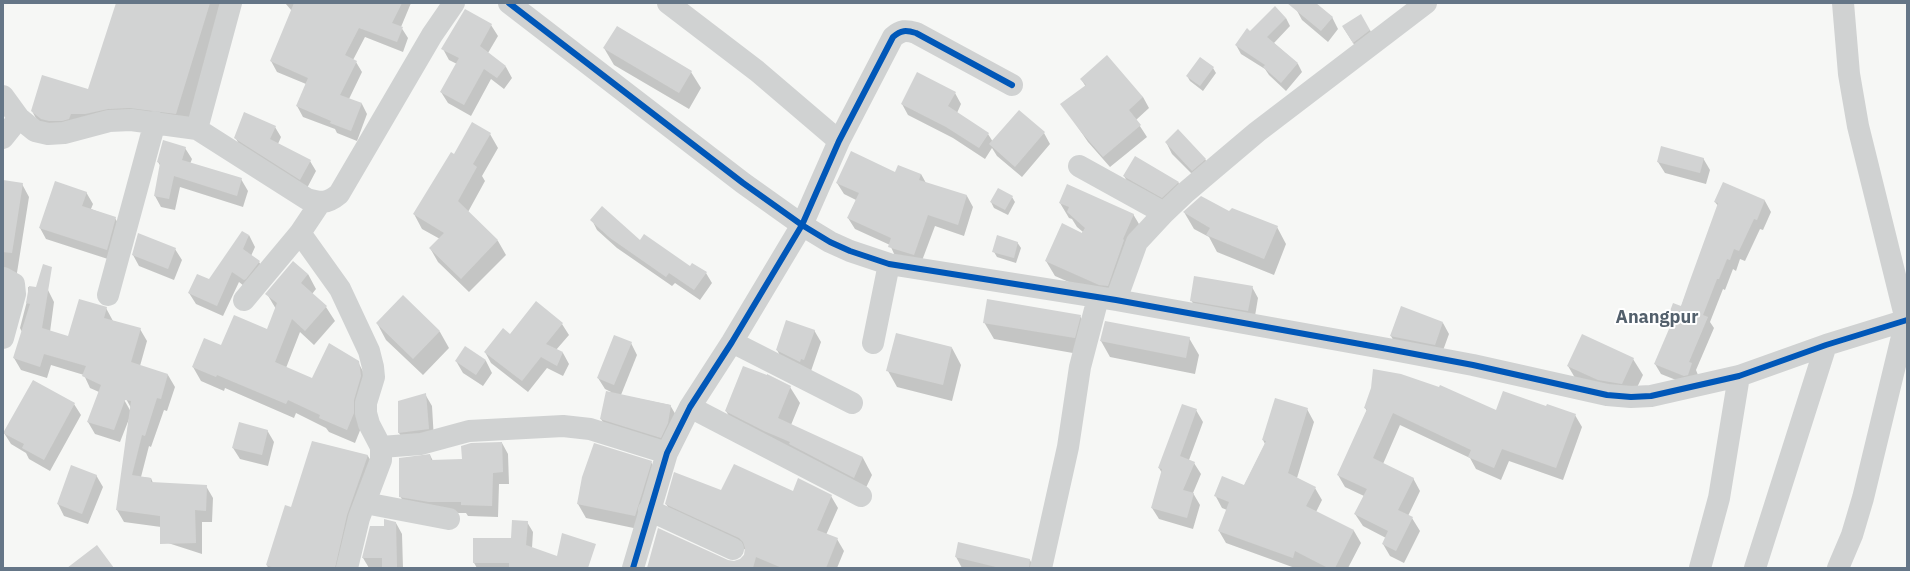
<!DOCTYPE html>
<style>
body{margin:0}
#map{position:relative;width:1910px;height:571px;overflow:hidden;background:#f6f7f5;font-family:"IBM Plex Sans",sans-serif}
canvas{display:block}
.frame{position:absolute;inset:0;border:4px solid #657687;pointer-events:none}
</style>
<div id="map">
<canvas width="1910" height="571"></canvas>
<div class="frame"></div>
</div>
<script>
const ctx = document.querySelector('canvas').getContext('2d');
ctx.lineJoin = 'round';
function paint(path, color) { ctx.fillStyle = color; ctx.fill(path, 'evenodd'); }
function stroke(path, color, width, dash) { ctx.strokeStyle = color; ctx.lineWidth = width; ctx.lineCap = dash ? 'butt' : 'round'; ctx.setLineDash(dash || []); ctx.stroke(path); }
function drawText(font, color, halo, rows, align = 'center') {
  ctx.font = font + ' "IBM Plex Sans",sans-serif'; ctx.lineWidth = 4; ctx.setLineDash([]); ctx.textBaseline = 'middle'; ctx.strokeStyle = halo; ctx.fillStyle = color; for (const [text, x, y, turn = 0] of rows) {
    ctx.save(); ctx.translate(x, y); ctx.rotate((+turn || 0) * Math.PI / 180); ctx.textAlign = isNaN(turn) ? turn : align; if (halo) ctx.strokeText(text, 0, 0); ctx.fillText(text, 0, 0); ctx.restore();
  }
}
paint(new Path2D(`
 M 117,3 L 221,3 L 187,133 L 142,127 L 43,131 L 32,111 L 89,90 Z
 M 285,3 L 411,3 L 401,27 L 408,38 L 403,52 L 365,37 L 353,60 L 356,62 L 362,72 L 349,99 L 362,104 L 367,114 L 357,141 L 337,133 L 335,129 L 303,117 L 297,106 L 306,84 L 277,72 L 271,61 L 292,11 Z
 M 1301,3 L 1315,3 L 1332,17 L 1338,29 L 1328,42 L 1302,20 L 1296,9 Z
 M 1286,18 L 1290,26 L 1274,43 L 1298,64 L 1302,72 L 1286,91 L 1269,75 L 1265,69 L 1241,54 L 1236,45 L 1250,32 Z
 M 491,25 L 498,36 L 488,53 L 506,67 L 512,78 L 504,89 L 491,79 L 471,116 L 448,103 L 441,92 L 457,64 L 449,60 L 443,49 Z
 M 1343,27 L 1370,30 L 1376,41 L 1360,54 Z
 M 604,48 L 691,72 L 701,88 L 689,109 L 614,65 Z
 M 1213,68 L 1216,73 L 1203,91 L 1190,81 L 1187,76 Z
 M 1081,79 L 1143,97 L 1149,108 L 1136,120 L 1147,137 L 1110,167 L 1088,142 L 1062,104 L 1086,87 Z
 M 955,93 L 961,104 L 957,113 L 988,134 L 993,142 L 1044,133 L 1050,144 L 1022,177 L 997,156 L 992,148 L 985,159 L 953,138 L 908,115 L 902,104 Z
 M 275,127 L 281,137 L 278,144 L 310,161 L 316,171 L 306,190 L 241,148 L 235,137 Z
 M 490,134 L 498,148 L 482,176 L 485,181 L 468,212 L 498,241 L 506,255 L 469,292 L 438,262 L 430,248 L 440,239 L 422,229 L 414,214 L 454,155 Z
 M 1166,142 L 1205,159 L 1212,171 L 1199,181 L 1172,154 Z
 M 185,148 L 192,159 L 190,164 L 241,179 L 248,191 L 243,207 L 180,187 L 175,210 L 161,207 L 155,196 L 161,167 L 158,162 Z
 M 1703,158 L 1710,170 L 1706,184 L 1665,173 L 1658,162 Z
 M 896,174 L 921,174 L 926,183 L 967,196 L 973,207 L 964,236 L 935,226 L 920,266 L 896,258 L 890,245 L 855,229 L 848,218 L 856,200 L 844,194 L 837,183 Z
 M 1124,176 L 1178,182 L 1185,193 L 1169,208 L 1131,188 Z
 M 3,181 L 22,184 L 29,197 L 16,279 L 3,280 Z
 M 1724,183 L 1765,201 L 1771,212 L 1763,230 L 1760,229 L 1745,261 L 1740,259 L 1736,271 L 1733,269 L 1725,290 L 1723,289 L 1710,322 L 1714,328 L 1696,370 L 1698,375 L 1691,386 L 1661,374 L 1655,364 L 1672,326 L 1668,319 L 1681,307 L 1718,206 L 1715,202 Z
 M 86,192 L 93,204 L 91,209 L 115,218 L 122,230 L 114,261 L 46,239 L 40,228 Z
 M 1012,197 L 1015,202 L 1008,215 L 994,208 L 991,202 Z
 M 1060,203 L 1133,214 L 1142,229 L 1108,299 L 1055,276 L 1046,261 L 1083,232 L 1077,227 L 1072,219 L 1069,218 Z
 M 1184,212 L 1277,227 L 1286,244 L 1274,275 L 1217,252 L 1209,237 L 1194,229 Z
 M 592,220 L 640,241 L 690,268 L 706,273 L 712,283 L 700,300 L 675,283 L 672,286 L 617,248 L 597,230 Z
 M 249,235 L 255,247 L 251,256 L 259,262 L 266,273 L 250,291 L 239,282 L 223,316 L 196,304 L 189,293 L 209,280 Z
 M 1017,242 L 1021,248 L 1016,263 L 997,257 L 994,252 Z
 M 175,249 L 182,260 L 174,280 L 139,266 L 133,255 Z
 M 308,274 L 316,289 L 312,294 L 326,307 L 335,321 L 314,345 L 300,332 L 286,368 L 313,379 L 358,362 L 366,377 L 361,428 L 355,443 L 329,432 L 326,428 L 296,413 L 294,418 L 225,388 L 224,391 L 201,381 L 193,367 L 222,346 L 268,330 L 276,309 L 267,294 Z
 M 28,287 L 48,290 L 54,302 L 50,332 L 69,338 L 106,308 L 113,321 L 140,329 L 147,341 L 140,366 L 168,375 L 175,387 L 167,411 L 164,410 L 151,447 L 149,446 L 141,477 L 151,478 L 153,483 L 206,486 L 213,498 L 212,522 L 202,522 L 202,554 L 168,543 L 161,527 L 124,522 L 117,510 L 129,419 L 120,442 L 95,434 L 88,422 L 99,392 L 90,388 L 84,375 L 51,365 L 47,378 L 21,370 L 14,358 L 22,332 L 20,328 L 28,297 ZM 124,395 L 131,408 L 131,412 L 122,396 Z
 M 1252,287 L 1258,298 L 1254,322 L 1198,312 L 1191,300 Z
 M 403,297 L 440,332 L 449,348 L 423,375 L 386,340 L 377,323 Z
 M 536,303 L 562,324 L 569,335 L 556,350 L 563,353 L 569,364 L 563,376 L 547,368 L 528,392 L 491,363 L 485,352 L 510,335 Z
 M 1080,316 L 1090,333 L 1084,355 L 994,339 L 984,322 Z
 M 1443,323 L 1449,334 L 1441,356 L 1397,347 L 1391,336 Z
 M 814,330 L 821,342 L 811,371 L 783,361 L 777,350 Z
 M 1189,338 L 1199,355 L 1195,374 L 1110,357 L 1101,341 Z
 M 631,343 L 637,355 L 621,395 L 670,405 L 680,422 L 670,454 L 610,435 L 601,419 L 611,392 L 605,389 L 598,378 Z
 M 466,348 L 486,361 L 492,373 L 483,386 L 463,373 L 456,361 Z
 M 952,348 L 961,365 L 952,401 L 897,387 L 888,371 Z
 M 1633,359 L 1643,375 L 1631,400 L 1578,383 L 1568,366 Z
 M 790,387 L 800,403 L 791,425 L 863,458 L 872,475 L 863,494 L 736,428 L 726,411 Z
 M 425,394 L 432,406 L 434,440 L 406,444 L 399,433 L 399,402 Z
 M 74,404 L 81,415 L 50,471 L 29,459 L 26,453 L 11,444 L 4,433 Z
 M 1547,407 L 1575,415 L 1582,427 L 1563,480 L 1509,461 L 1501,480 L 1476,469 L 1470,458 L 1400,425 L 1383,464 L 1413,478 L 1420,491 L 1408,516 L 1412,518 L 1420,531 L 1404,563 L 1390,556 L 1383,544 L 1386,538 L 1363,526 L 1355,514 L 1364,496 L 1345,487 L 1338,475 L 1367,411 L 1365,408 L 1497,411 Z
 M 1307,409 L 1314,422 L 1297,478 L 1315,488 L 1322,500 L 1316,512 L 1354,531 L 1361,543 L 1348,568 L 1295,568 L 1226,543 L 1219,531 L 1227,510 L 1222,508 L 1215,495 L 1244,486 L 1265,444 L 1263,440 Z
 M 1196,410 L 1203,422 L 1189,460 L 1194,463 L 1201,474 L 1193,493 L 1200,505 L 1193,529 L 1159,519 L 1152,508 L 1162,473 L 1159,468 Z
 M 267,430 L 274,442 L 268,466 L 240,459 L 233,448 Z
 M 313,442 L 368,456 L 376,470 L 346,568 L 268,568 L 267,565 L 292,508 Z
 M 502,443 L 508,454 L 509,484 L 499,484 L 498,517 L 468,516 L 466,513 L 436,513 L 407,508 L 400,496 L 430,455 L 433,461 L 463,460 Z
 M 651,462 L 659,477 L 643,530 L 586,518 L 578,504 Z
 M 96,475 L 103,487 L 88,524 L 64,516 L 58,504 Z
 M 722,492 L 793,493 L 831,496 L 838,508 L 826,535 L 837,539 L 844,551 L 837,568 L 648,568 L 727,561 L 734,562 L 740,560 L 745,554 L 746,550 L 673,516 L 666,504 Z
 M 527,522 L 533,532 L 532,548 L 572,568 L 477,568 L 474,563 L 474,539 L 512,539 Z
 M 396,523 L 402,534 L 403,568 L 369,568 L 363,558 L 384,527 Z
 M 956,557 L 1030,560 L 1034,568 L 962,568 Z`), '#0003');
paint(new Path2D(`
 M 116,3 L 210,3 L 176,114 L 130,108 L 108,109 L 85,114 L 71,114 L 69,119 L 62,121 L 49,121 L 41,119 L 31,111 L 42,75 L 88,89 Z
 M 294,3 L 402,3 L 392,23 L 403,27 L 397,42 L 359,28 L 345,55 L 357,61 L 340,95 L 362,103 L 351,131 L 330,123 L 331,121 L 296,106 L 308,78 L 270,61 Z
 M 1287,3 L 1316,3 L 1333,17 L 1321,31 Z
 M 1275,6 L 1286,18 L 1267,37 L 1298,63 L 1281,83 L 1263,67 L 1265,65 L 1235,45 L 1247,28 L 1250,31 Z
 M 465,9 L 492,24 L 480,46 L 506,66 L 497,78 L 484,69 L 464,105 L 440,92 L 459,58 L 441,49 Z
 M 1361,14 L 1370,30 L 1353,43 L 1342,26 Z
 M 617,26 L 692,71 L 679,93 L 603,48 Z
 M 1107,55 L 1143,97 L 1129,110 L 1141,125 L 1103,157 L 1081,132 L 1060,104 L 1086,85 L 1080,79 Z
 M 1200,57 L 1214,67 L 1200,86 L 1186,76 Z
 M 917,72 L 956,92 L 948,106 L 989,133 L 979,148 L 946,127 L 901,104 Z
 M 1019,110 L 1045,132 L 1015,167 L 989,144 Z
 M 244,112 L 276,126 L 270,139 L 311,160 L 300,180 L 234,138 Z
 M 472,122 L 491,133 L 473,164 L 477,167 L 458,201 L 498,240 L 461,279 L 429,248 L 444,233 L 413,214 L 451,152 L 454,154 Z
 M 1178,129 L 1206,159 L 1192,171 L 1165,142 Z
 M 163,140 L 186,147 L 182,160 L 242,178 L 237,196 L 174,176 L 169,199 L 154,196 L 160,163 L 157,162 Z
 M 1661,146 L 1704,158 L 1700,173 L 1657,162 Z
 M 851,151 L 895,172 L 898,165 L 921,174 L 919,180 L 967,195 L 958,225 L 928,215 L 914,255 L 888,247 L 891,238 L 847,218 L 859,193 L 836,183 Z
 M 1135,156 L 1179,182 L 1162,198 L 1123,176 Z
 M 3,180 L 23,183 L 12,253 L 3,252 Z
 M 55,181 L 87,192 L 82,206 L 116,217 L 107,250 L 39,228 Z
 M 1723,182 L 1765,200 L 1757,220 L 1754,219 L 1739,251 L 1734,249 L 1730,260 L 1727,259 L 1719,279 L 1717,279 L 1703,315 L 1708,317 L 1689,362 L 1692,363 L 1688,375 L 1684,376 L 1654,364 L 1672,322 L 1667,319 L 1673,303 L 1681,306 L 1689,283 L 1718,203 L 1714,202 Z
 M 1067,184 L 1134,214 L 1123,239 L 1124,240 L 1108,286 L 1099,285 L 1045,261 L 1062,223 L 1082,233 L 1085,228 L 1067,212 L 1069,207 L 1059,203 Z
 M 998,188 L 1013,196 L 1005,210 L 990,202 Z
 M 1201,196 L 1229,211 L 1232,208 L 1278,226 L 1264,259 L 1206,235 L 1210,228 L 1183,212 Z
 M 602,206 L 640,240 L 644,234 L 690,266 L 692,263 L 707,272 L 694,290 L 669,273 L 666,277 L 610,238 L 590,220 Z
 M 242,231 L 249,235 L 243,249 L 260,261 L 246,279 L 244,280 L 232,272 L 217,306 L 188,293 L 197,274 L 209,279 Z
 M 138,233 L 176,248 L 168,269 L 132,255 Z
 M 997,235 L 1018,242 L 1014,258 L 992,252 Z
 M 293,261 L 308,274 L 301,283 L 327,306 L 305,331 L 292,319 L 275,362 L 312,378 L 329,343 L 359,361 L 361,376 L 354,400 L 354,413 L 347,430 L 319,418 L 320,415 L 288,400 L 286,404 L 217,375 L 216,377 L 192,367 L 204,338 L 221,345 L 234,315 L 267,329 L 277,303 L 265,294 Z
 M 43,264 L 52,267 L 42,328 L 68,336 L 79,299 L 107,307 L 104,318 L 141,328 L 131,362 L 168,374 L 161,399 L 157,398 L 145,436 L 142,435 L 132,475 L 151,478 L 151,482 L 207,485 L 206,511 L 195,510 L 196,543 L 160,544 L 160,516 L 116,510 L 131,401 L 125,400 L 114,430 L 87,422 L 101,385 L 82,376 L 86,366 L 44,354 L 40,367 L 13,358 L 30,304 L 26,303 L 29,286 L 36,287 Z
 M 1194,276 L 1253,286 L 1248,311 L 1190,301 Z
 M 403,295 L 440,331 L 413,359 L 376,323 Z
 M 987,299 L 1081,315 L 1075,338 L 983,323 Z
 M 536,301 L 563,323 L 546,344 L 563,352 L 557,366 L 541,357 L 522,381 L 484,352 L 503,328 L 510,334 Z
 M 1401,306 L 1443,322 L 1435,345 L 1390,336 Z
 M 786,320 L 815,330 L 804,360 L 801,359 L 800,362 L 776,350 Z
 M 1105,321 L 1190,337 L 1186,358 L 1100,341 Z
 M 896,333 L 952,347 L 943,385 L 886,371 Z
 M 1582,334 L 1634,358 L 1622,384 L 1598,380 L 1567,366 Z
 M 614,335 L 632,342 L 614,385 L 597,378 Z
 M 465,346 L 486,360 L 476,375 L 455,361 Z
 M 743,366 L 767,375 L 767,374 L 791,386 L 778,418 L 863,457 L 854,478 L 789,444 L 790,442 L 764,431 L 725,411 Z
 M 1373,369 L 1401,374 L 1439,387 L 1440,385 L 1496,410 L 1503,391 L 1546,406 L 1547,404 L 1576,414 L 1556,468 L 1502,449 L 1494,468 L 1468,457 L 1471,450 L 1393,413 L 1373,458 L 1414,478 L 1398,510 L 1413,517 L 1396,551 L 1382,544 L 1388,531 L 1354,514 L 1367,489 L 1337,475 L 1367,409 L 1364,408 L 1371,388 Z
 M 33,380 L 75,403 L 44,460 L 22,448 L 24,444 L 3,433 Z
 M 606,391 L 671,405 L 668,423 L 661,438 L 600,419 Z
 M 426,393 L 429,429 L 398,433 L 398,401 Z
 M 1275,398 L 1308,408 L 1288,473 L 1316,487 L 1306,506 L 1354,530 L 1335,568 L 1328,568 L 1295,551 L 1293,558 L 1218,531 L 1229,502 L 1214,496 L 1222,476 L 1244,485 L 1266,441 L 1262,440 Z
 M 1182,404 L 1197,409 L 1180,456 L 1195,462 L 1183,490 L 1194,493 L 1187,518 L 1151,508 L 1162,469 L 1158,468 Z
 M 239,422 L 268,430 L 262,455 L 232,448 Z
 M 312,441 L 368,455 L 347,515 L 335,568 L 274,568 L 266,565 L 285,505 L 291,507 Z
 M 502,442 L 503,472 L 493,473 L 492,506 L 461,505 L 461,502 L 429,502 L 399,497 L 399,458 L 430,454 L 431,460 L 462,459 L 461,446 L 471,443 Z
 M 594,443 L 652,461 L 635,516 L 577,504 L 582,477 Z
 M 734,464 L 793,491 L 798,478 L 832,495 L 817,530 L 838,538 L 826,568 L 782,568 L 756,557 L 753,568 L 647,568 L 658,528 L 728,560 L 734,561 L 740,559 L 744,555 L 745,548 L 743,542 L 739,538 L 665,504 L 674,472 L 721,490 Z
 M 71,465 L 97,475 L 82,514 L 57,504 Z
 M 384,519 L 396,522 L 397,568 L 382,568 L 382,558 L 362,558 L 370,526 L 384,526 Z
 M 512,520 L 528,521 L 526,545 L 557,556 L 562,533 L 596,544 L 588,568 L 532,568 L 509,567 L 509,563 L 473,563 L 473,538 L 511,538 Z
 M 958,542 L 1030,559 L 1029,568 L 1000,568 L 955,557 Z
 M 97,545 L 114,568 L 67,568 Z`), '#d2d3d3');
stroke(new Path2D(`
 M 509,3 L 743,183 L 802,225 L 830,242 L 850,251 L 889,264 L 1116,300 L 1388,349 L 1473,365 L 1607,395 L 1631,397 L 1651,396 L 1739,376 L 1826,345 L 1907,320
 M 668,3 L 757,71 L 839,141
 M 3,96 L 19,118 L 35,131 L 48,134 L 64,133 L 109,121 L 131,120 L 197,129 L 307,199 C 321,203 327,204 339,194 L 432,35 L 454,3
 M 197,129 L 231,3
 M 3,138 L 19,118
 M 1079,166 L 1164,213
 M 300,233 L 340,289 L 369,351 L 373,367 L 374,377 L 366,403 L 366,413 L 369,424 L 381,447 L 381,460 L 359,518 L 347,568
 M 3,278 L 14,284 L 15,294 L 3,338
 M 108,295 L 155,122
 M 244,300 L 300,233 L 320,203
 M 1116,300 L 1137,242 L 1164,213 L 1186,192 L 1257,132 L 1426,3
 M 732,342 L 852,403
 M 873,343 L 889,264
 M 690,407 L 861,496
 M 381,447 L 421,444 L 469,431 L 563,426 L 590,429 L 667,453
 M 365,503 L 449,519
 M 649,510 L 733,549
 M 633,568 L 667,453 L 690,407 L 732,342 L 802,225 L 839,141 L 893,37 C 901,30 906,30 916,33 L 1012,85
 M 1041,568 L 1068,447 L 1080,367 L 1098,298
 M 1700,568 L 1719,498 L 1739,376
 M 1755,568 L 1826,345
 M 1838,568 L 1852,535 L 1863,498 L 1906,320 L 1858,126 L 1849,74 L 1843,3`), '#d0d2d2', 22);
stroke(new Path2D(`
 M 509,3 L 743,183 L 802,225 L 830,242 L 850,251 L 889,264 L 1116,300 L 1388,349 L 1473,365 L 1607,395 L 1631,397 L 1651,396 L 1739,376 L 1826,345 L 1907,320
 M 633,568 L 667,453 L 690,407 L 732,342 L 802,225 L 839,141 L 893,37 C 901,30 906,30 916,33 L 1012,85`), '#0057b8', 6);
drawText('bold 18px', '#53606c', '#fff', [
 ["Anangpur",1657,318]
]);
</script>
